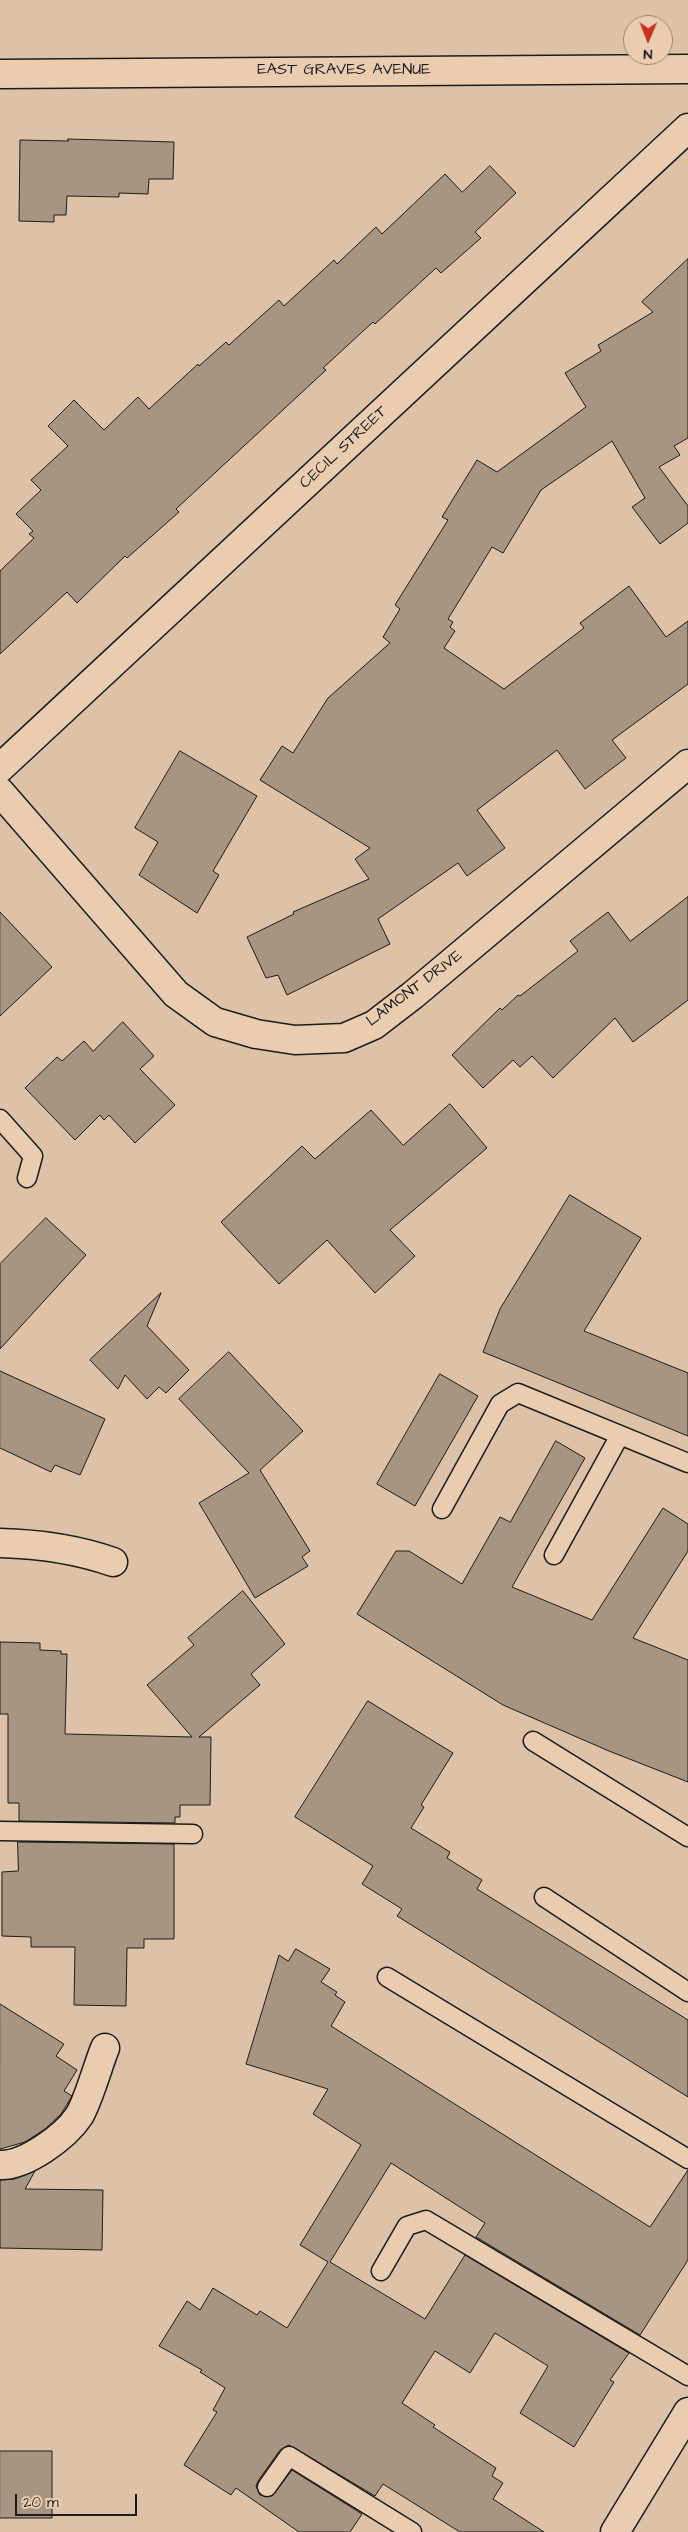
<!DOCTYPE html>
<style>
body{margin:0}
#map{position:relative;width:688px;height:2532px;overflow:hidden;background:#dec2a8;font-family:"Architects Daughter",sans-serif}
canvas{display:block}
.north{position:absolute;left:623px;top:15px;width:50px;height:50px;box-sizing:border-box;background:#eacdb1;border:1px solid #988675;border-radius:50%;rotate:181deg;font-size:14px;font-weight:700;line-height:20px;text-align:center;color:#1c1c1c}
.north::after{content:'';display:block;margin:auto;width:18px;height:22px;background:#c8321e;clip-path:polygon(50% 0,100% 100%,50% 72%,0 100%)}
.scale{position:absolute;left:15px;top:2494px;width:122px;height:22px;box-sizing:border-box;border:2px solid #1c1c1c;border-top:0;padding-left:6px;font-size:15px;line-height:18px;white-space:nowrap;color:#1c1c1c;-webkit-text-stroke:4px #eacdb1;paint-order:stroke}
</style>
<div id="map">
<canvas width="688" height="2532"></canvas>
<div class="north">N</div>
<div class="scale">20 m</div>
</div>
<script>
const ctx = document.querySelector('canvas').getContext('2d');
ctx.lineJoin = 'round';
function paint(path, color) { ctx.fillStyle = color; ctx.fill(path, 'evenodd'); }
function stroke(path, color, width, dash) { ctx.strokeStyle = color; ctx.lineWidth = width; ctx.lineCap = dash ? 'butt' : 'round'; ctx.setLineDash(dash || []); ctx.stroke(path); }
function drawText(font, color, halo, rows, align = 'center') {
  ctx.font = font + ' "Architects Daughter",sans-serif'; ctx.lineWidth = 4; ctx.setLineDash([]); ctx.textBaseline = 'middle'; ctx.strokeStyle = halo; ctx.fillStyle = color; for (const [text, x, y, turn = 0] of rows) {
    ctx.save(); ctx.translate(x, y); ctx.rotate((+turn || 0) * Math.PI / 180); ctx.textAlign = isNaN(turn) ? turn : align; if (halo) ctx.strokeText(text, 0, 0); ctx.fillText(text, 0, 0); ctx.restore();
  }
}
const building = new Path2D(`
 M 68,139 L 174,142 L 173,179 L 149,179 L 148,194 L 119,193 L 119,197 L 67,196 L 66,215 L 54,215 L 54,222 L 19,221 L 20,140 L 68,141 Z
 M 490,166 L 516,193 L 475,232 L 481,238 L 441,273 L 436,268 L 375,324 L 373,322 L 323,368 L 326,370 L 176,509 L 179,512 L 127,558 L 125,556 L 77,603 L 67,592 L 0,654 L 0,571 L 34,538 L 29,534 L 33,531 L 16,514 L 41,490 L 31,480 L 68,446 L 48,426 L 74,400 L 104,430 L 138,397 L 149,409 L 198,364 L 199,366 L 226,342 L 229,345 L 279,300 L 284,306 L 334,260 L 337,264 L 376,227 L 382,234 L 445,174 L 462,192 Z
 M 688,259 L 688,438 L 674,446 L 680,455 L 659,467 L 688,506 L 688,523 L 660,544 L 632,507 L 645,498 L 612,441 L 541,490 L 503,553 L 492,547 L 448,619 L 453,622 L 450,627 L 455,631 L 444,648 L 504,689 L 584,628 L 580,623 L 629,586 L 666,637 L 688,621 L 688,684 L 612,740 L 626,758 L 585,789 L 557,750 L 477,810 L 505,848 L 467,876 L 458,863 L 378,919 L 390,944 L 287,995 L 278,975 L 266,978 L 247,937 L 294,914 L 293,912 L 369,879 L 355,859 L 370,848 L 260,780 L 282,746 L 293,753 L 328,698 L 390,643 L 383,637 L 400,609 L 395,605 L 448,520 L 442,517 L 477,460 L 497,472 L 586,407 L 565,373 L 601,351 L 598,345 L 653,312 L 642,302 Z
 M 180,751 L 257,796 L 213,871 L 219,875 L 197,913 L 139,875 L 158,842 L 135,828 Z
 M 688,897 L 688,1000 L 633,1042 L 615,1018 L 553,1078 L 532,1056 L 520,1067 L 513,1060 L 483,1088 L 452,1055 L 500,1008 L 502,1010 L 518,995 L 520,996 L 578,951 L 570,941 L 608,912 L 630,941 Z
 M 0,912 L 52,967 L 0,1016 Z
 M 123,1022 L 154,1056 L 140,1069 L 175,1105 L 135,1143 L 109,1115 L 104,1120 L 100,1115 L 75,1140 L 25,1088 L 57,1057 L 62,1061 L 84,1041 L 93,1051 Z
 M 450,1104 L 487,1148 L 390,1230 L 415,1256 L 375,1293 L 327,1240 L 279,1284 L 221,1222 L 302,1146 L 315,1159 L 371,1110 L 403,1145 Z
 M 570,1195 L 641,1238 L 584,1331 L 688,1373 L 688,1436 L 483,1352 L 500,1309 Z
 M 46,1218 L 86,1255 L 0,1349 L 0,1264 Z
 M 161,1293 L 147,1326 L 189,1370 L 166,1393 L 159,1387 L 147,1399 L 125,1375 L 118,1389 L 90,1360 Z
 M 229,1352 L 303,1431 L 260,1470 L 310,1551 L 302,1557 L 308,1566 L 255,1598 L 199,1503 L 249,1473 L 179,1399 Z
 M 0,1371 L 105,1419 L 80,1475 L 55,1465 L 51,1472 L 0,1448 Z
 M 440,1374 L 478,1396 L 415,1506 L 377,1484 Z
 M 556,1441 L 585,1458 L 512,1587 L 592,1620 L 663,1508 L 688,1524 L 688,1551 L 633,1638 L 688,1660 L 688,1782 L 609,1751 L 503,1705 L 357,1614 L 396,1551 L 409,1551 L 462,1584 L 500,1517 L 510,1522 Z
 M 243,1591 L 285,1644 L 251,1674 L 260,1685 L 199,1737 L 211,1737 L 210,1805 L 180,1805 L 180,1817 L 175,1817 L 175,1823 L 19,1821 L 19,1803 L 8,1803 L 8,1714 L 0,1714 L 0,1642 L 40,1643 L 40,1650 L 61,1651 L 61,1654 L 67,1654 L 65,1734 L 192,1737 L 147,1685 L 194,1645 L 188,1638 Z
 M 368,1701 L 453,1753 L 421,1805 L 424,1807 L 411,1828 L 450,1852 L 447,1858 L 482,1880 L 477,1889 L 688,2020 L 688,2097 L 397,1916 L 402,1909 L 362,1884 L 373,1866 L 295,1817 Z
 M 18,1842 L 174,1844 L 174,1939 L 144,1939 L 144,1948 L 127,1948 L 126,2006 L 74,2005 L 75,1947 L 31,1947 L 31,1937 L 2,1936 L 2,1872 L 18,1871 Z
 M 296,1949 L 330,1969 L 321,1982 L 337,1992 L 335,1995 L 345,2002 L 331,2026 L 650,2227 L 688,2170 L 688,2260 L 640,2335 L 476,2237 L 485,2223 L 391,2163 L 330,2262 L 425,2319 L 465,2255 L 629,2353 L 610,2380 L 614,2382 L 574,2447 L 520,2413 L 548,2366 L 495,2333 L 470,2373 L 435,2351 L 402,2403 L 435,2425 L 433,2427 L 496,2468 L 492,2476 L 503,2483 L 493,2499 L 544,2532 L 460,2532 L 383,2484 L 375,2496 L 289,2445 L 280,2450 L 258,2481 L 256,2486 L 260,2495 L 272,2496 L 292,2470 L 362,2514 L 350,2532 L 299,2532 L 236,2488 L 231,2495 L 184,2465 L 217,2412 L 213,2410 L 225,2388 L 200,2372 L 202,2370 L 159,2346 L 187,2301 L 200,2310 L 213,2288 L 257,2315 L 260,2311 L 287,2328 L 328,2262 L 300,2245 L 361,2145 L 313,2114 L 328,2089 L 246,2064 L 279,1955 L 288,1961 Z
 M 0,2004 L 64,2044 L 56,2056 L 77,2070 L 64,2091 L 72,2096 L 61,2114 L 45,2129 L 25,2142 L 0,2149 Z
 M 35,2171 L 25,2189 L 103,2190 L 102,2250 L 0,2248 L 0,2180 L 14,2179 Z
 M 0,2451 L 52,2451 L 52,2518 L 0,2518 Z`);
paint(building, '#a79481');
stroke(building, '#1c1c1c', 1);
const service = new Path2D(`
 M 0,1119 L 33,1156 L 27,1178
 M 442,1509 L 500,1404 L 518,1393 L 688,1463
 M 554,1555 L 620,1435
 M 533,1741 L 688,1837
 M 0,1831 L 193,1834
 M 544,1897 L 688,1992
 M 387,1977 L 688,2159
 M 381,2271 L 407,2226 L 426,2220 L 688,2376
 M 267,2487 L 289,2456 L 412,2532`);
const minor = new Path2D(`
 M 0,768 L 688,128
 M 0,792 L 176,994 L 215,1022 L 256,1034 L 295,1040 L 344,1038 L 374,1025 L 413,995 L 688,764
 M 0,1543 C 39,1544 76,1549 113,1562
 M 0,2165 C 25,2166 65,2137 79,2116 C 88,2102 98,2065 105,2048`);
const tertiary = new Path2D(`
 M 0,74 L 688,69`);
const secondary = new Path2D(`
 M 615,2532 L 688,2412`);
stroke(service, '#1c1c1c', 21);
stroke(minor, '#1c1c1c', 31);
stroke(tertiary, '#1c1c1c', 31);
stroke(secondary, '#1c1c1c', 31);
stroke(service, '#eacdb1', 18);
stroke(minor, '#eacdb1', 28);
stroke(tertiary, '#eacdb1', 28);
stroke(secondary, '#eacdb1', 28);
drawText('16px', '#1c1c1c', '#eacdb1', [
 ["EAST GRAVES AVENUE",344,71],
 ["CECIL STREET",344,448,-43],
 ["LAMONT DRIVE",415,989,-37]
]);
</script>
